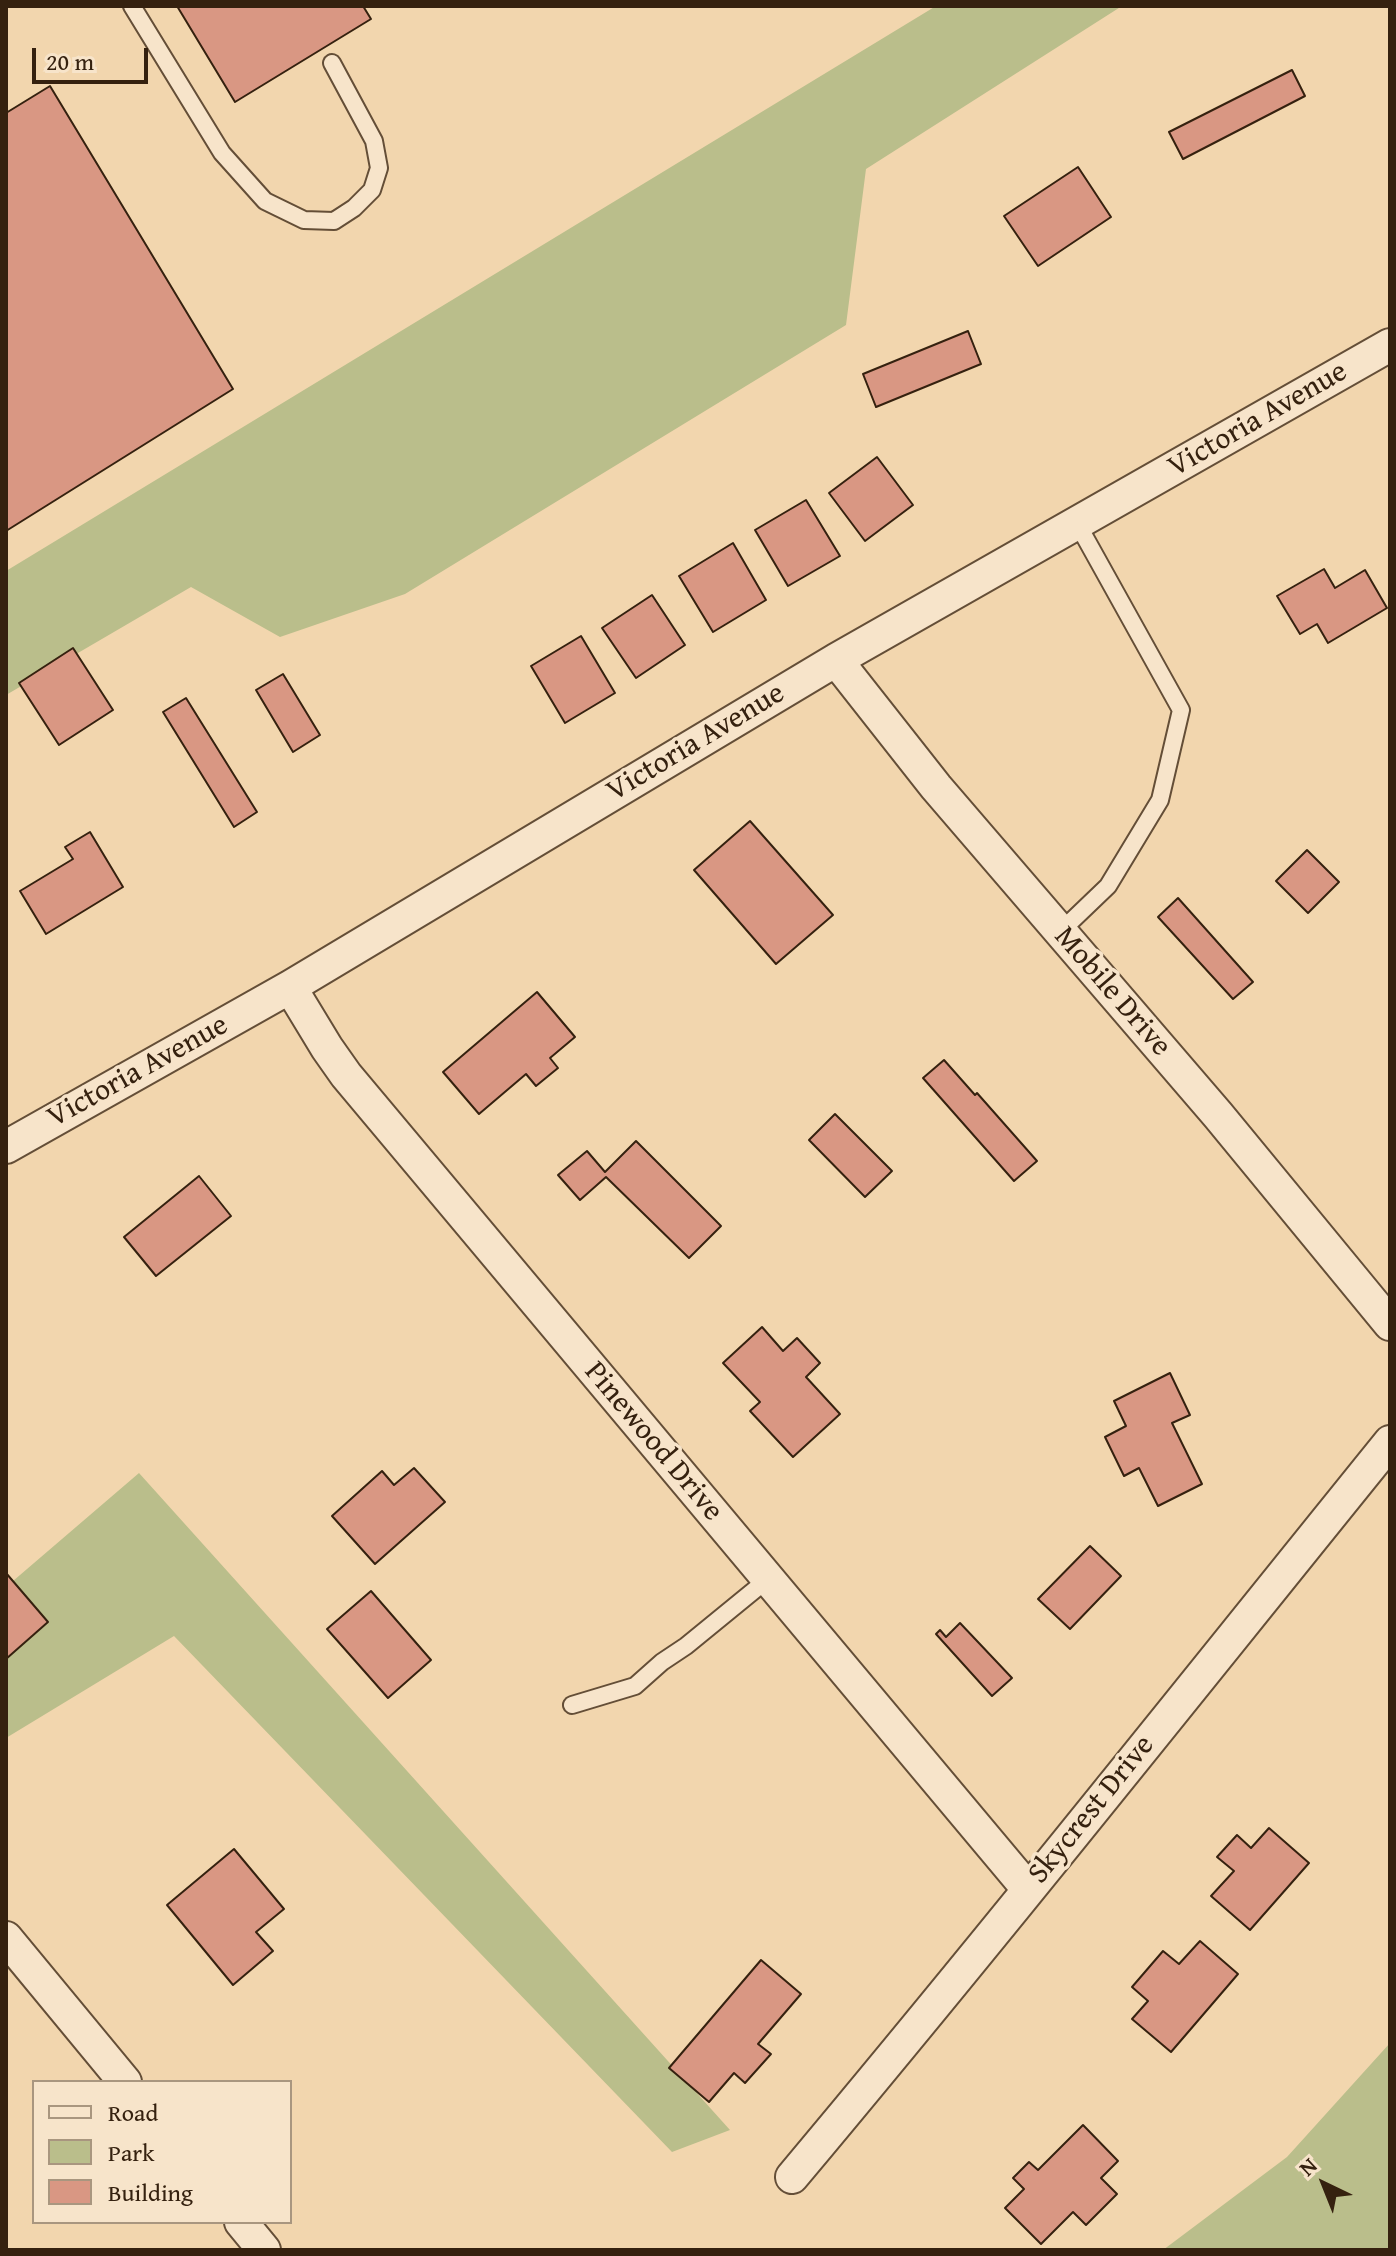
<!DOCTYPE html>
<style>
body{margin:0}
#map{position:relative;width:1396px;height:2256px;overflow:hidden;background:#f2d6ae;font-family:"Gentium Book Plus",serif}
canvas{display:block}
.frame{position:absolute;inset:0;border:8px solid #35210f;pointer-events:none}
.legend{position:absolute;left:32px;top:2080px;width:260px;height:144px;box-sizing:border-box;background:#f7e4ca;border:2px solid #a9967f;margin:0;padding:10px 14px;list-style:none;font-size:24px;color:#35210f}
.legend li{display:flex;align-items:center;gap:16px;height:40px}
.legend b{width:40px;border:2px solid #a9967f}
.north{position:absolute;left:1284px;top:2144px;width:80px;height:80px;-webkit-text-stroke:6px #f7e4ca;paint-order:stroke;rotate:317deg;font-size:22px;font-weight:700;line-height:32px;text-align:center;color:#35210f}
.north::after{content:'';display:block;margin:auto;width:28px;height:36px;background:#35210f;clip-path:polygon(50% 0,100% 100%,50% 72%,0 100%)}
.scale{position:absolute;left:32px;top:48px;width:116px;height:36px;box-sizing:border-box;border:4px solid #35210f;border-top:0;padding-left:10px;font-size:24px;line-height:28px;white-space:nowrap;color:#35210f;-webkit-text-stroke:6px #f7e4ca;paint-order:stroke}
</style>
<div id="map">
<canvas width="1396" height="2256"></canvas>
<div class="frame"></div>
<ul class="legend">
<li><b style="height:10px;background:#f7e4ca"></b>Road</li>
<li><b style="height:22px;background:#babe8b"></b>Park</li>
<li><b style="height:22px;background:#d99783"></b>Building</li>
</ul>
<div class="north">N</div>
<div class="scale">20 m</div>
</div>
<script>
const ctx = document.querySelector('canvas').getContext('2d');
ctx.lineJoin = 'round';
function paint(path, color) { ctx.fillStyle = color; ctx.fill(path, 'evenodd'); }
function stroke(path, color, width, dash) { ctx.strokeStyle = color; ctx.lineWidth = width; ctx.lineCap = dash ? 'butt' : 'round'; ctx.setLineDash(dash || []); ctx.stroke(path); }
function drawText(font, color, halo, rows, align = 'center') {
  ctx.font = font + ' "Gentium Book Plus",serif'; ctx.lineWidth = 7; ctx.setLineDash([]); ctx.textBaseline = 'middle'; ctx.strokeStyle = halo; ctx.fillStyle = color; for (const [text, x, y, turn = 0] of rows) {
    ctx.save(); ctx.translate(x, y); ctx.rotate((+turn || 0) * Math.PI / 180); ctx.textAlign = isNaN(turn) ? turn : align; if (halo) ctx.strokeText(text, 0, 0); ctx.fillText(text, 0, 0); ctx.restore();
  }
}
paint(new Path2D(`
 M 936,6 L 1122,6 L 866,169 L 846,325 L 405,594 L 280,637 L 191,587 L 6,695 L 6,571 Z
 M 139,1473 L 730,2130 L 672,2152 L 174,1636 L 6,1738 L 6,1587 Z
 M 1390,2043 L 1390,2250 L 1163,2250 L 1287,2157 Z`), '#babe8b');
const building = new Path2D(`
 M 177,6 L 363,6 L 371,19 L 235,102 Z
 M 1292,70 L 1305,96 L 1183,159 L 1169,132 Z
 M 50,86 L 233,389 L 6,531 L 6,113 Z
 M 1078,167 L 1111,217 L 1038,266 L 1004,216 Z
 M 968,331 L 981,364 L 876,407 L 863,374 Z
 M 877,457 L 913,505 L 865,541 L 829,493 Z
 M 806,500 L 840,556 L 788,586 L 755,530 Z
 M 733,543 L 766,600 L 713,632 L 679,576 Z
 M 1324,569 L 1335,588 L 1365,570 L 1387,608 L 1328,643 L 1317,624 L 1300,634 L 1277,596 Z
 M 652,595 L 685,645 L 636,678 L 602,628 Z
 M 581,636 L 615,693 L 565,723 L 531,666 Z
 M 73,648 L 113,710 L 59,745 L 19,683 Z
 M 283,674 L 320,735 L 293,752 L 256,690 Z
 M 186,698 L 257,812 L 234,827 L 163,712 Z
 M 750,821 L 833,915 L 776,964 L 694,870 Z
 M 90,832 L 123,887 L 46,934 L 20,891 L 73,859 L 65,847 Z
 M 1307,850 L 1339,882 L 1308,913 L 1276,881 Z
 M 1178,898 L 1253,982 L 1233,999 L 1158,917 Z
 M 537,992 L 575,1037 L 550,1058 L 558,1068 L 536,1086 L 526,1074 L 479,1114 L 443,1072 Z
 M 944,1060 L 975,1095 L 977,1093 L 1037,1161 L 1014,1181 L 923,1078 Z
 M 835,1114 L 892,1171 L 865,1197 L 809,1140 Z
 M 636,1141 L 721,1226 L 689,1258 L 606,1177 L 580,1200 L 558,1175 L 587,1151 L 605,1172 Z
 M 199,1176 L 231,1216 L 156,1276 L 124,1237 Z
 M 762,1327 L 783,1351 L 797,1338 L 820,1363 L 806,1377 L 840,1414 L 793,1457 L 750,1411 L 760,1402 L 723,1363 Z
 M 1170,1373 L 1190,1415 L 1172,1423 L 1202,1484 L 1158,1506 L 1139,1468 L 1124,1476 L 1105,1437 L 1126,1426 L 1114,1401 Z
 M 414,1468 L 445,1502 L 375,1564 L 332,1516 L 382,1471 L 394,1485 Z
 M 1090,1546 L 1121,1576 L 1070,1629 L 1038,1599 Z
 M 6,1573 L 48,1622 L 6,1659 Z
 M 371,1591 L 431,1660 L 388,1698 L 327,1629 Z
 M 960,1623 L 1012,1678 L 992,1696 L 936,1634 L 940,1630 L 946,1637 Z
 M 1269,1828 L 1309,1863 L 1250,1930 L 1211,1896 L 1234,1871 L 1217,1857 L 1237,1835 L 1251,1848 Z
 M 234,1849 L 284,1909 L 256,1932 L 273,1951 L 233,1985 L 167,1905 Z
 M 1200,1941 L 1238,1974 L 1171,2052 L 1132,2019 L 1148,2001 L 1132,1987 L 1163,1951 L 1179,1964 Z
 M 761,1960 L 801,1994 L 758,2044 L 771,2054 L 745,2083 L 734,2073 L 709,2102 L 669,2068 Z
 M 1083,2125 L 1118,2161 L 1101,2178 L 1117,2194 L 1086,2225 L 1073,2212 L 1041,2244 L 1005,2208 L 1024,2189 L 1013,2178 L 1029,2162 L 1038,2170 Z`);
paint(building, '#d99783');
stroke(building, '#35210f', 2);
const lane = new Path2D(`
 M 132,6 L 222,153 L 265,201 L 304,220 L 334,221 L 354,208 L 372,190 L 379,168 L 374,141 L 332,63
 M 1060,932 L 1108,886 L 1160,800 L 1181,710 L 1077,523
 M 572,1705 L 635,1686 L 662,1662 L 686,1646 L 768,1579`);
const street = new Path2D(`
 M 836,660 L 936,787 L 1218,1115 L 1390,1324
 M 290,987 L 327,1048 L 346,1075 L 1028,1889
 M 6,1147 L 290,987 L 836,660 L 1390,345
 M 6,1938 L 125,2082
 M 792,2177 C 995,1935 1191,1688 1390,1442
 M 241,2222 L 264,2250`);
stroke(lane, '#644e37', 20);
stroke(street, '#644e37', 36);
stroke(lane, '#f7e4ca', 16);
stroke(street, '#f7e4ca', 32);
drawText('30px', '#35210f', '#f7e4ca', [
 ["Victoria Avenue",1258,420,-30],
 ["Victoria Avenue",696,743,-31],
 ["Mobile Drive",1112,992,49],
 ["Victoria Avenue",138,1072,-29],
 ["Pinewood Drive",653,1442,50],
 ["Skycrest Drive",1092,1810,-51]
]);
</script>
